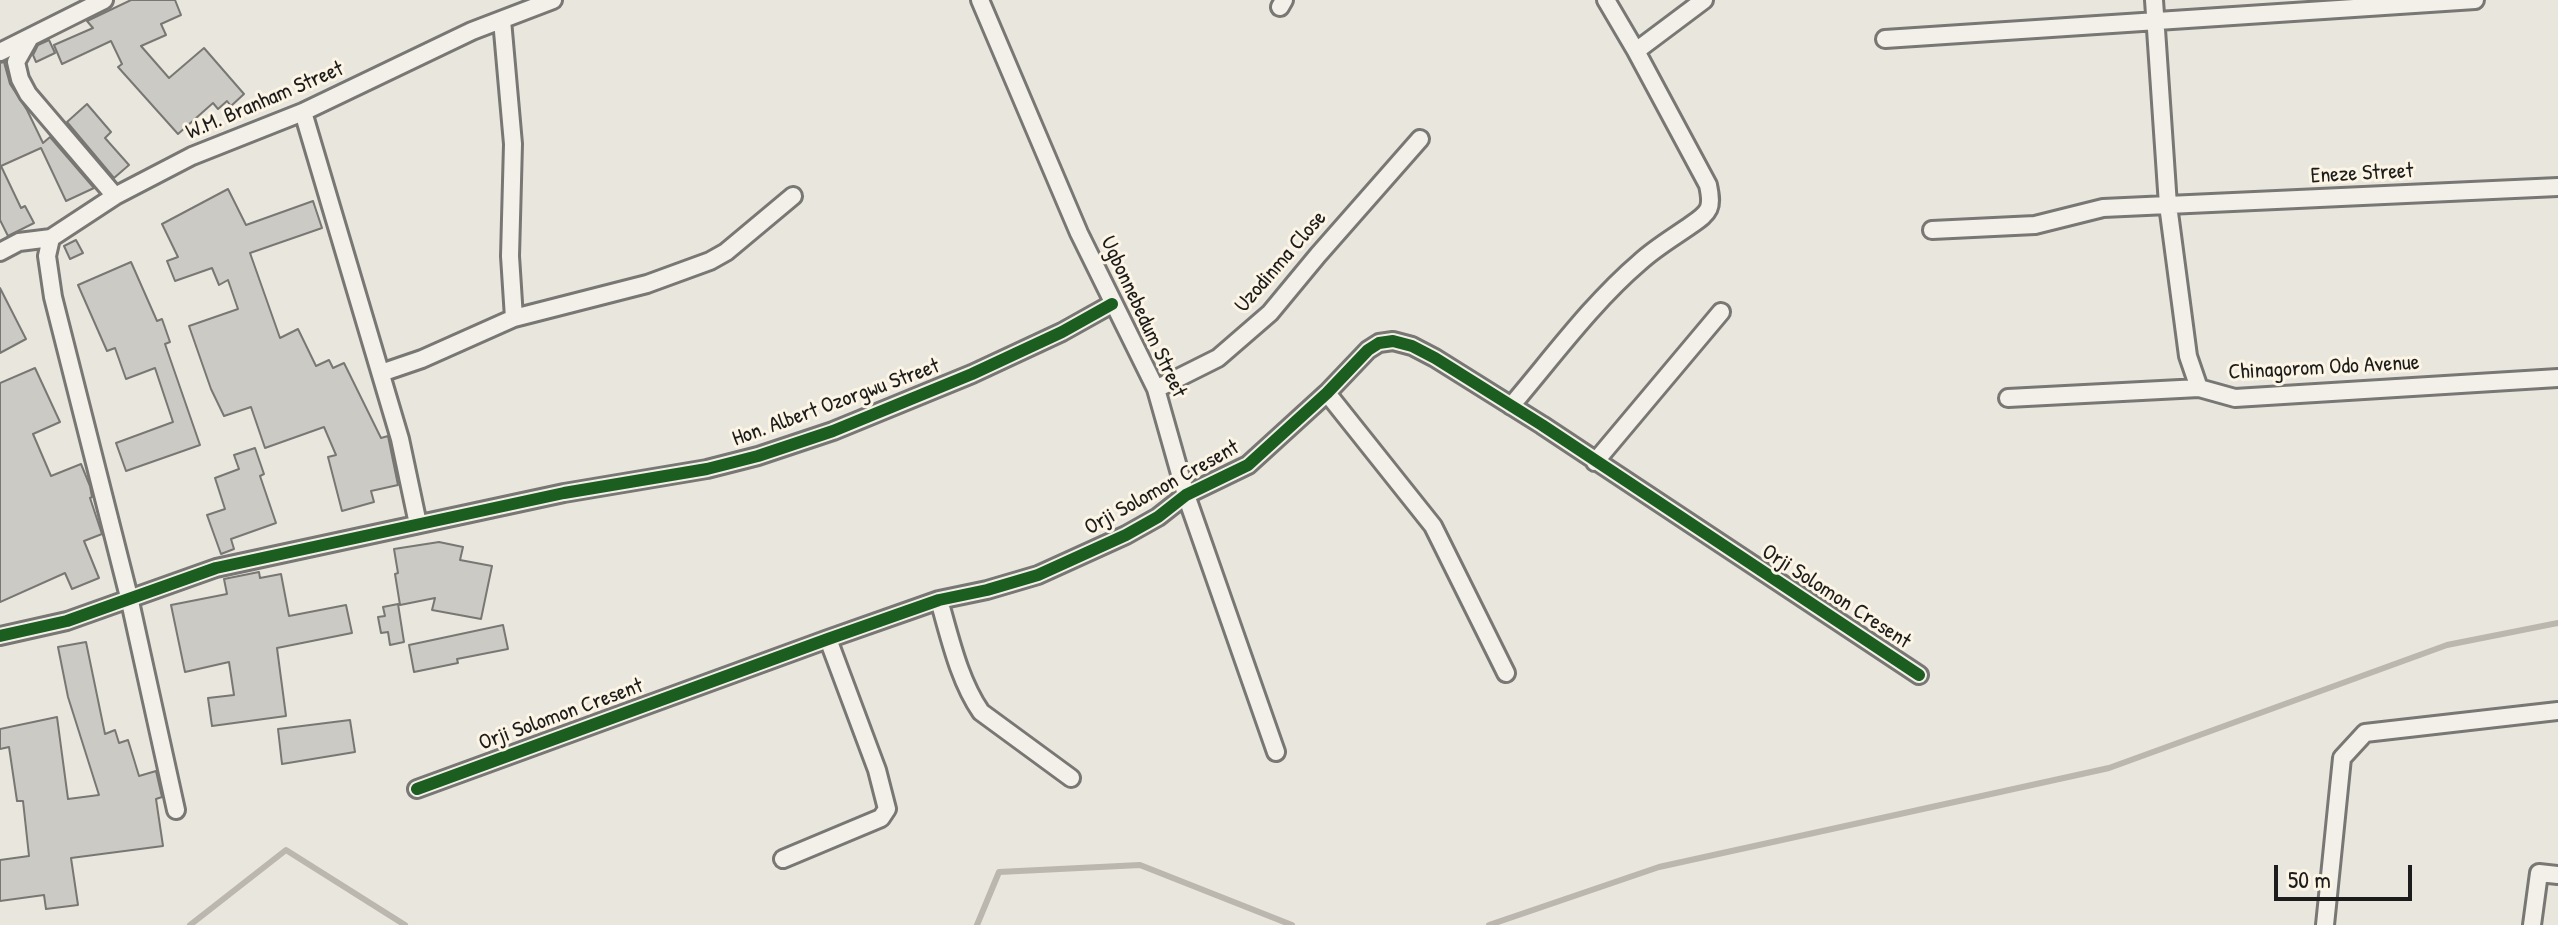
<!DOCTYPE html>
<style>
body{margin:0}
#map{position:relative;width:2558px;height:925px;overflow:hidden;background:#e9e6de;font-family:"Patrick Hand",sans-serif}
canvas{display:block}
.scale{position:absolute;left:2274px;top:865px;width:138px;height:36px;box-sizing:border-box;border:4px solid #1c1c1c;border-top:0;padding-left:10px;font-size:24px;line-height:28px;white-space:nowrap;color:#1c1c1c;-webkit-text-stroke:6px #fcf5e5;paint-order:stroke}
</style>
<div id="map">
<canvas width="2558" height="925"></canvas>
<div class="scale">50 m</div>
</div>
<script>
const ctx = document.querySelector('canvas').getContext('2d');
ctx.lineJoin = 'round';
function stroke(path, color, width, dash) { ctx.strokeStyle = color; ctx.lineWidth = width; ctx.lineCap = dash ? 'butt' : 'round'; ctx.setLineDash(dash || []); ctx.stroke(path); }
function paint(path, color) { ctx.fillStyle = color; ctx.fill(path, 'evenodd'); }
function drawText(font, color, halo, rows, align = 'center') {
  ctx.font = font + ' "Patrick Hand",sans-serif'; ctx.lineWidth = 6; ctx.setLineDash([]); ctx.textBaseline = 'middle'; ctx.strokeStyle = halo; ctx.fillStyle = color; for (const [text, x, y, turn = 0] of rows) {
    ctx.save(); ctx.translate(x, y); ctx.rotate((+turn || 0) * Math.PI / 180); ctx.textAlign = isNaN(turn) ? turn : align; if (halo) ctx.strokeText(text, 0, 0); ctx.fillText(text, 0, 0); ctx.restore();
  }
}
stroke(new Path2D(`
 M 190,925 L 286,850 L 405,925
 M 977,925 L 999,872 L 1140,865 L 1292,925
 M 1489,925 L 1659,867 L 2109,768 L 2447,645 L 2558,623`), '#bbb6ae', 6);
const building = new Path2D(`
 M 131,0 L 175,0 L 181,15 L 161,24 L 166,35 L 141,46 L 169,78 L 204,48 L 244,94 L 231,106 L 227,101 L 218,109 L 213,103 L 178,134 L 118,67 L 122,64 L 111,41 L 62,64 L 54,45 L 93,28 L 87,21 Z
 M 49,40 L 55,53 L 36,62 L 33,55 L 38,45 Z
 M 4,62 L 10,84 L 27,110 L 43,143 L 50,137 L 94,188 L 66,201 L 41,148 L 1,166 L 21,208 L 25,206 L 34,223 L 8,236 L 0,220 L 0,63 Z
 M 87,104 L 111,132 L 105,138 L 129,165 L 114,178 L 67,122 Z
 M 228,189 L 246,225 L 313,201 L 322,228 L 250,253 L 280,338 L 298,329 L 316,366 L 329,360 L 333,368 L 344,363 L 381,438 L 388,436 L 398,485 L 371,491 L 374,502 L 342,511 L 328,457 L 336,455 L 324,427 L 265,448 L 251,407 L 224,416 L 211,389 L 189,326 L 238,309 L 228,280 L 219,285 L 212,268 L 175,281 L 167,261 L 178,257 L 162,224 Z
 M 76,240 L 83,253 L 70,259 L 64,246 Z
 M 131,262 L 157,321 L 162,319 L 170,342 L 165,344 L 200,445 L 126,471 L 116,443 L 173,422 L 155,368 L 126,379 L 115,348 L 107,351 L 78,285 Z
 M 0,288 L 26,339 L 0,353 Z
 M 35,368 L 60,422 L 33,434 L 51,476 L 81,464 L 90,486 L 92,497 L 90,498 L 102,534 L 84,541 L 99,578 L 72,589 L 65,573 L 0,602 L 0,383 Z
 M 255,448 L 264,474 L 260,476 L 276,523 L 231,539 L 234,549 L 221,554 L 207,515 L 225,509 L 215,478 L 239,469 L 234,455 Z
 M 439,542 L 463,547 L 460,560 L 492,566 L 481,619 L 432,610 L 435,598 L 400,605 L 395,574 L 398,573 L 394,549 Z
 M 259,572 L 260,578 L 281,574 L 289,616 L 346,605 L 352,633 L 277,648 L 286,716 L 212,726 L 208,698 L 234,695 L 229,662 L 185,672 L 171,605 L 227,594 L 224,579 Z
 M 398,604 L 404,642 L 390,645 L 388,632 L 381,633 L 378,617 L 385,616 L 383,607 Z
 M 503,625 L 508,649 L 457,659 L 458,663 L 414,672 L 409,645 Z
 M 86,642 L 105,734 L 115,730 L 119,743 L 128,740 L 139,776 L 156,771 L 162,797 L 156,799 L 163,846 L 71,858 L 78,905 L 46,909 L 44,895 L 0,901 L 0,860 L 29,856 L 23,801 L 17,801 L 9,747 L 0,749 L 0,729 L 57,717 L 68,799 L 99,795 L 68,697 L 58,647 Z
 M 350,720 L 355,752 L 282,764 L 278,729 Z`);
paint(building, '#cccac4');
stroke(building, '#787773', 2);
const street = new Path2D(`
 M 980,0 L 1079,233 L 1156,389 L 1186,495 L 1276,752
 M 2154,0 L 2168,205 L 2188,356 L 2199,388 L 2235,398 L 2558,378
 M 1280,7 L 1284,0
 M 502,20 L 513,144 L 510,256 L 514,318 L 647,284 L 710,261 L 726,252 L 793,196
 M 29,39 L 16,62 L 20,79 L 28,94 L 115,196
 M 1885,39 L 2475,0
 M 1636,51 L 1704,0
 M 0,52 L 104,0
 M 303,112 L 400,439 L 418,524
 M 1932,230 L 2035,225 L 2103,208 L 2558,187
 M 51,238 L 47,256 L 53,297 L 129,597 L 176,810
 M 0,252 L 19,242 L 51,238 L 115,196 L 192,156 L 303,112 L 472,31 L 553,0
 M 381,373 L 422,359 L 514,318
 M 1156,389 L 1218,358 L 1270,313 L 1318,255 L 1420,139
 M 1327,393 L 1433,526 L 1506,673
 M 2008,398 L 2199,388
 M 1511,406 C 1552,358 1592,303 1640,262 C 1655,248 1674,237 1691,225 C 1710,212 1713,208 1708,185 L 1636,51 L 1606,0
 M 1595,462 L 1721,312
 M 939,600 C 950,638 959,680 981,712 L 1071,778
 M 0,636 L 67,621 L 216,568 L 564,493 L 707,469 L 758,456 L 833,431 L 972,374 L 1062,332 L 1112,304
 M 417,789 L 828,639 L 939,600 L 987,590 L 1038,575 L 1126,535 L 1158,517 L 1186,495 L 1248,465 L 1327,393 L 1368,350 L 1379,343 L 1393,341 L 1412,346 L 1435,358 L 1542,425 L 1919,675
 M 783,859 L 881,818 L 887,809 L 877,770 L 828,639
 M 2325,925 L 2342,758 L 2365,733 L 2558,711
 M 2532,925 L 2539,873 L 2558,875`);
stroke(street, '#787773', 22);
stroke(street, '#f3f0ea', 16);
stroke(new Path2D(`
 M 0,636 L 67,621 L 216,568 L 564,493 L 707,469 L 758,456 L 833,431 L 972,374 L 1062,332 L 1112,304
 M 417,789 L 828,639 L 939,600 L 987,590 L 1038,575 L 1126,535 L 1158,517 L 1186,495 L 1248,465 L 1327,393 L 1368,350 L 1379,343 L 1393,341 L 1412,346 L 1435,358 L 1542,425 L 1919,675`), '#1b5e20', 12);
drawText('22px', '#1c1c1c', '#fcf5e5', [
 ["W.M. Branham Street",265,101,-23],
 ["Eneze Street",2362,174,-3],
 ["Uzodinma Close",1281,262,-49],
 ["Ugbonnebedum Street",1143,317,65],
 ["Chinagorom Odo Avenue",2324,368,-3],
 ["Hon. Albert Ozorgwu Street",836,403,-20],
 ["Orji Solomon Cresent",1162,488,-29],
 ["Orji Solomon Cresent",1836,597,33],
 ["Orji Solomon Cresent",561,715,-20]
]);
</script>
